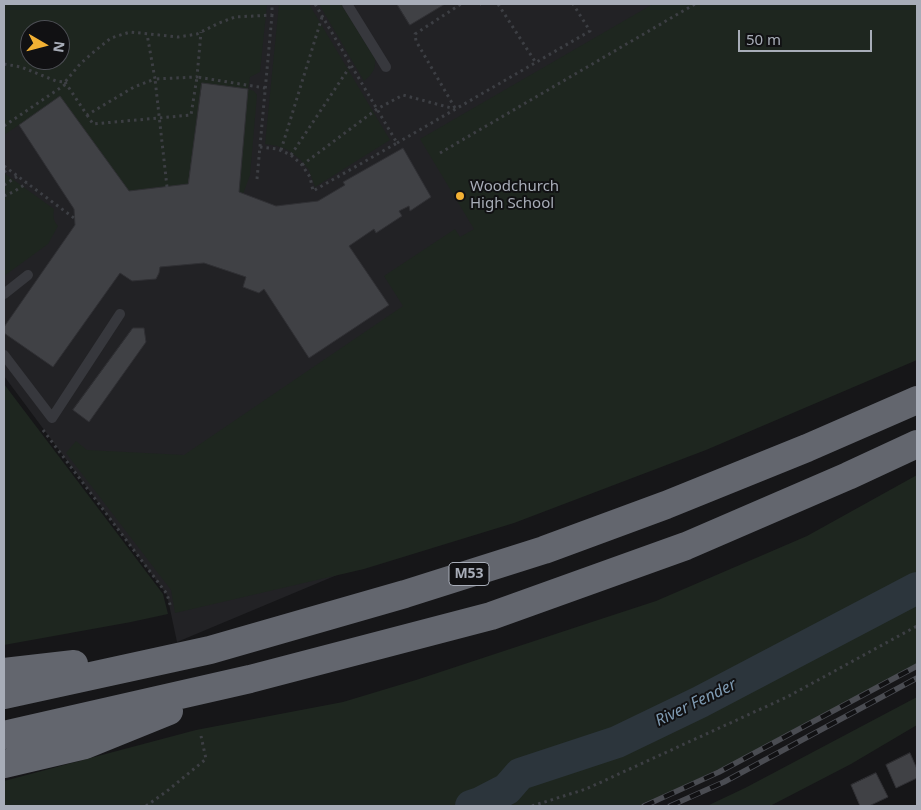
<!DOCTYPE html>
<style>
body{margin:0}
#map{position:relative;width:921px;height:810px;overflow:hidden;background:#161618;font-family:"Noto Sans",sans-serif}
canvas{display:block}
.frame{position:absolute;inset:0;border:5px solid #a8adb8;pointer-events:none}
.north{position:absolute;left:20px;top:20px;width:50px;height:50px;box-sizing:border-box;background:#111113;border:1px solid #4d4f55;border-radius:50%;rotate:98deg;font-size:14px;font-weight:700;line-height:20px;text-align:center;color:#a8adb8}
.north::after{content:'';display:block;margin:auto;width:18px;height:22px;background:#f2b134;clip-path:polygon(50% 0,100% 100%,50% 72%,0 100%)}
.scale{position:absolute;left:738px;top:30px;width:134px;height:22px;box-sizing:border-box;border:2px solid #a8adb8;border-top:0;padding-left:6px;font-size:15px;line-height:18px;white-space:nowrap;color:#a8adb8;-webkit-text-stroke:4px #111113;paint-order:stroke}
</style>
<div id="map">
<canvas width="921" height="810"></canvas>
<div class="frame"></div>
<div class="north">N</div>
<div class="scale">50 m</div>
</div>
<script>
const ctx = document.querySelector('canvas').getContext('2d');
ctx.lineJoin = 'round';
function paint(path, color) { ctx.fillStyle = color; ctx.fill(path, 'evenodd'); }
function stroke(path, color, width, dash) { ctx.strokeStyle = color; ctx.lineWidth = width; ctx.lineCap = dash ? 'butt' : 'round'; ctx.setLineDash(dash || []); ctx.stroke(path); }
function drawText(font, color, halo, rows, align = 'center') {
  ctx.font = font + ' "Noto Sans",sans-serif'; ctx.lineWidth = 4; ctx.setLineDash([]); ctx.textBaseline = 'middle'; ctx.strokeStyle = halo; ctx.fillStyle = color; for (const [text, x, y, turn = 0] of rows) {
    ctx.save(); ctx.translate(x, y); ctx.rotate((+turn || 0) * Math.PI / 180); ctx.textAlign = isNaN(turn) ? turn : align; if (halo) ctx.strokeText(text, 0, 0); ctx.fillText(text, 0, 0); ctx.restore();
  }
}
paint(new Path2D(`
 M 4,4 L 917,4 L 917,332 L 177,642 L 167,595 L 4,376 ZM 30,30 L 60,30 L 60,60 L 30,60 Z`), '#222225');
paint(new Path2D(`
 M 4,4 L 267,4 L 260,72 L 250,77 L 248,89 L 254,91 L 257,95 L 250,175 L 243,194 L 239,192 L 202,84 L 188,184 L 129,191 L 60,97 L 4,135 ZM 30,30 L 60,30 L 60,60 L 30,60 Z
 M 279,4 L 309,4 L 390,140 L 315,187 L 309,170 L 301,160 L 288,150 L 277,146 L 265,144 Z
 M 319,4 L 341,4 L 375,59 C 376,70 372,74 364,81 Z
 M 653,4 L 917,4 L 917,360 L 706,450 L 514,523 L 364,569 L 175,613 L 171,590 L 66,453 L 76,441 L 87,450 L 184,455 L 403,306 L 384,276 L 455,229 L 460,237 L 474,229 L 420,139 Z
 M 4,173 L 54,209 C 53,216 53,221 58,226 L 48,244 L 4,276 Z
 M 4,384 L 163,594 L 168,614 L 131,622 L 4,645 Z
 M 917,475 L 917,666 L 820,721 L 641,806 L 4,806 L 4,781 L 196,730 L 343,702 L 416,680 L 601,619 L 656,601 L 807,536 Z
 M 917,697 L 917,725 L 851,764 L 770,806 L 707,806 L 745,788 Z`), '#1e261f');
stroke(new Path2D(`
 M 471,806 L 480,803 L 507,789 L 520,774 L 617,742 L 700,702 L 917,588`), '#2c353c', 32);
const building = new Path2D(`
 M 397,4 L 445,4 L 410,25 Z
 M 202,83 L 248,89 L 239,192 L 276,206 L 318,201 L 345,185 L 343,182 L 403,148 L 431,197 L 410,211 L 409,206 L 399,211 L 402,216 L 376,233 L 374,229 L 349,246 L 389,305 L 309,358 L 264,289 L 259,293 L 243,287 L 246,277 L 204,263 L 160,267 L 159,273 L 156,279 L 132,281 L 120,273 L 53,367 L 4,333 L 4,327 L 75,225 L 74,209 L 19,125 L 60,96 L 129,191 L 188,184 Z
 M 133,328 L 144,328 L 146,342 L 89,422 L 73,410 Z
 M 910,753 L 917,769 L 917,778 L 896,788 L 886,765 Z
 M 876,773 L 888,797 L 869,806 L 860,806 L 851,785 Z`);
paint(building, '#404145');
stroke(building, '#303034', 1);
stroke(new Path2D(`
 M 480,4 L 481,4
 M 498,4 L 536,63
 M 4,64 L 21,67 L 56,81 L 65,82 L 80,64 L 96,50 L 111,38 L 130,32 L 178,37 L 197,34 L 219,23 L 235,17 L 272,15 L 272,4
 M 65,82 L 87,115 L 134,87 L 155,79 L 147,34
 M 455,108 L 416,41 L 415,34 L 461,4
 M 87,115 L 93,124 L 191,115 L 197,77 L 265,88
 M 4,126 L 66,84
 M 397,143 L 590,31 L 573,4
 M 260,147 L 277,149 L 291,155 L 302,165 L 310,177 L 313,191 L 397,143 L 315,4
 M 281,150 L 322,17
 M 440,153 L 695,4
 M 291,155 L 351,65
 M 302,165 L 377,109 L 403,95 L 455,109
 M 4,166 L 74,218
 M 4,172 L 8,169
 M 257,179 L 272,15
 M 4,185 L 18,176
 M 167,187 L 155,79 L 197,77 L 201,32
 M 4,196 L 15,191 L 27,183
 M 43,430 L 167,594 L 171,608
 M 146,806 L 167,791 L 206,759 L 201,736
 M 532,806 L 586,789 L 787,697 L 917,626`), '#3d3f44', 3, [2.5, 4]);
stroke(new Path2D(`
 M 347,4 L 386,67
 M 4,294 L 28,275
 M 4,355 L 52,418 L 120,314`), '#37383d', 10);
stroke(new Path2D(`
 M 4,672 L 74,664
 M 4,695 L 210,650 L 405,594 L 544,550 L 666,505 L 807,448 L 917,400
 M 4,735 L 250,679 L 491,616 L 686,546 L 848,476 L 917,444
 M 4,764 L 85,745 L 169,711`), '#63666e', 28);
const rail = new Path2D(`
 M 644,806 L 719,772 L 917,666
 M 670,806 L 724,782 L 917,678`);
stroke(rail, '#4a4c52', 5.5);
stroke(rail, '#111113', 4, [11]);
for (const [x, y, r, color] of [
 [460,196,5,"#f2b134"]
]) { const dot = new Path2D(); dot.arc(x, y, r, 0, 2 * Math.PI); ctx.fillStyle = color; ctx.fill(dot); stroke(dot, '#111113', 2); }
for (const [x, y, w] of [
 [469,574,40]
]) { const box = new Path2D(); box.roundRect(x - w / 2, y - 11.5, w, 23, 4); ctx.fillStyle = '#111113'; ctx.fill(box); stroke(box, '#a8adb8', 1); }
drawText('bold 14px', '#a8adb8', null, [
 ["M53",469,574]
]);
drawText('15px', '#a8adb8', '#111113', [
 ["Woodchurch",470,187],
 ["High School",470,204]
], 'left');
drawText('italic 16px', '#7f9bb3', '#111113', [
 ["River Fender",696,703,-26]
]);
</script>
